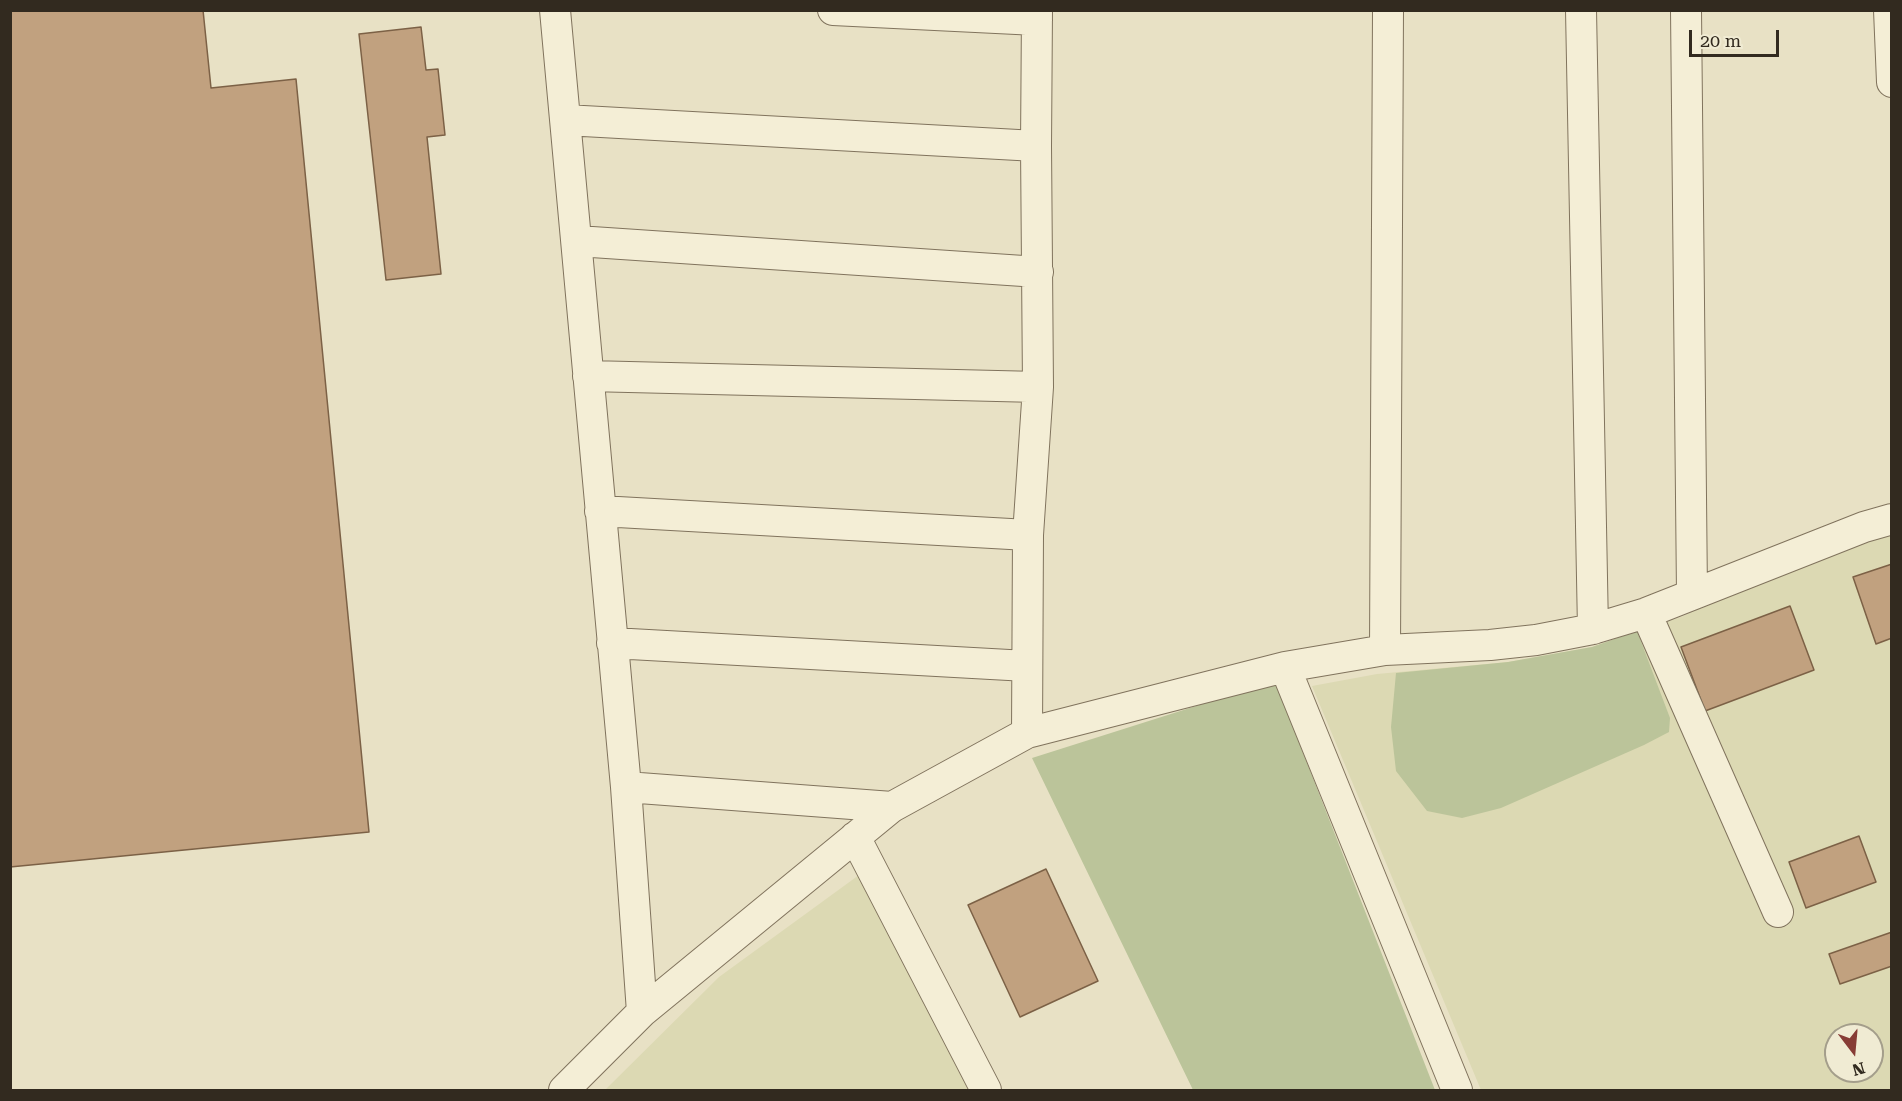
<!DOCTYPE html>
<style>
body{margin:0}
#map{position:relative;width:1902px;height:1101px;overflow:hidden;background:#e8e1c5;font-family:"Roboto Serif",serif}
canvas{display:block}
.frame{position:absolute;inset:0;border:12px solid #322a1f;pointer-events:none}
.north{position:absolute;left:1824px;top:1023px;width:60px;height:60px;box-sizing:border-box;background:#f0ebd3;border:2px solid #a49e8b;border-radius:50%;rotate:164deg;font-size:16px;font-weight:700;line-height:24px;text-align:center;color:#322a1f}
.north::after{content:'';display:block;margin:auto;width:21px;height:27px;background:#873c35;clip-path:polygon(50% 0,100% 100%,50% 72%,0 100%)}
.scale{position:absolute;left:1689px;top:30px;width:90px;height:27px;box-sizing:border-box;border:3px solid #322a1f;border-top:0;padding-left:8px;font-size:18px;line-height:21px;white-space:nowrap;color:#322a1f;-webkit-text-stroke:4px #f0ebd3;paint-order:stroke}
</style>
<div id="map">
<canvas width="1902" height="1101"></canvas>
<div class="frame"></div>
<div class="north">N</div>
<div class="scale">20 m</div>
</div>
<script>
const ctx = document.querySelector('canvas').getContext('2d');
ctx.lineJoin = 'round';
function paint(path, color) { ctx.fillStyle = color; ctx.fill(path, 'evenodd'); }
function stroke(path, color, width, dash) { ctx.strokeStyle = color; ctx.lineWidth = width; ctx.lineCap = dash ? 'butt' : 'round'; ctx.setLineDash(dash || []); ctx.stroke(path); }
paint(new Path2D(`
 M 1891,533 L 1891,1090 L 1481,1090 L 1312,686 L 1377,674 L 1508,662 L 1592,647 L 1681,617 L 1796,565 ZM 1836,1035 L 1872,1035 L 1872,1071 L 1836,1071 Z
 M 859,875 L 970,1090 L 605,1090 L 719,977 Z`), '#dcd9b3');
paint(new Path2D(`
 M 1637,631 L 1670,718 L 1669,732 L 1644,745 L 1501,808 L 1462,818 L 1427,811 L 1396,771 L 1391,727 L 1396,673 L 1508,662 L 1592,647 Z
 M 1275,681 L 1435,1090 L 1193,1090 L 1032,758 Z`), '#bbc49a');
const building = new Path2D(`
 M 10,10 L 203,10 L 211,88 L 296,79 L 369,832 L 10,867 Z
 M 421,27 L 426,70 L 438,69 L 445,135 L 427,137 L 441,274 L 386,280 L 359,34 Z
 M 1892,564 L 1892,638 L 1876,644 L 1853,577 Z
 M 1790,606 L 1814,670 L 1705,711 L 1681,647 Z
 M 1859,836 L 1876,882 L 1806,908 L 1789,862 Z
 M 1046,869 L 1098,981 L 1020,1017 L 968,905 Z
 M 1892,932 L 1892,966 L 1840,984 L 1829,954 Z`);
paint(building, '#c1a17f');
stroke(building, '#7c6146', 1.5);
const minor = new Path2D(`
 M 555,10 L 626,787 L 642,1012
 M 833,10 L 1037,20
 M 1581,10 L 1593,629
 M 1686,10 L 1692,594
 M 1889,10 L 1892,82
 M 565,120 L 1036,146
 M 577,241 L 1038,272
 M 588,376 L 1038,387
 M 600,511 L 1028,535
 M 1646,613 L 1778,912
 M 612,643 L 1027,666
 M 1385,650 L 1388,10
 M 1285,667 L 1457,1090
 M 1027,733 L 1028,535 L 1038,387 L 1036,146 L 1037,10
 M 626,787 L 892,807
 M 855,837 L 986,1090
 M 564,1090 L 642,1012 L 892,807 L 1027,733 L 1285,667 L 1385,650 L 1490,645 L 1536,640 L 1593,629 L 1646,613 L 1864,527 L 1892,519`);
stroke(minor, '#80735d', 32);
stroke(minor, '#f4eed6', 30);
</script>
